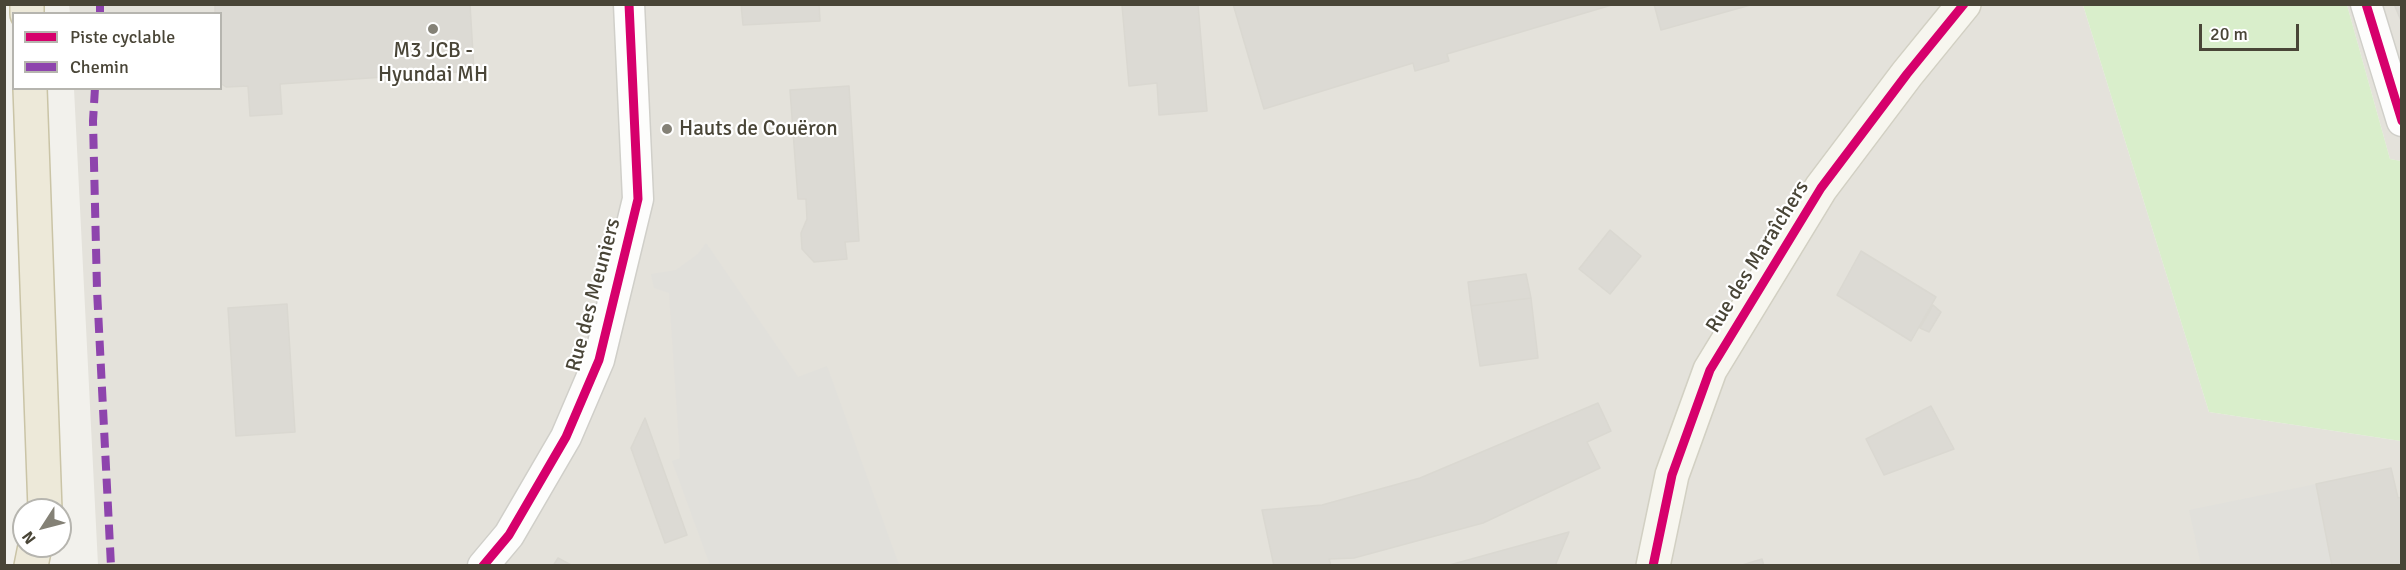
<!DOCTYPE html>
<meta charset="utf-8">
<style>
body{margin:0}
#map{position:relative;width:2406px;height:570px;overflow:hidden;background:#f2f1ec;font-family:Signika,sans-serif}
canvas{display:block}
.frame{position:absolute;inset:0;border:6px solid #494537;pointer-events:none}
.legend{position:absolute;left:12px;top:12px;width:210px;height:78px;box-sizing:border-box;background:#fff;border:2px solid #b6b5af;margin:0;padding:8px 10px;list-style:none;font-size:18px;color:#494537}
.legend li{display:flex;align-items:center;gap:12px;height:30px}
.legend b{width:30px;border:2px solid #b6b5af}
.north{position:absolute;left:12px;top:498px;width:60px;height:60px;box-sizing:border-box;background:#fff;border:2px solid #b6b5af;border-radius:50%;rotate:234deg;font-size:16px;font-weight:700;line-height:24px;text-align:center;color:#494537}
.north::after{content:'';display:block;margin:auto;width:21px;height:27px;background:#848176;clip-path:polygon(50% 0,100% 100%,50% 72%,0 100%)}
.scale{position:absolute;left:2199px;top:24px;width:100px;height:27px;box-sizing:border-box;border:3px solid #494537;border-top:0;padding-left:8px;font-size:18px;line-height:21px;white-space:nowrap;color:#494537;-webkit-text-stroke:4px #fff;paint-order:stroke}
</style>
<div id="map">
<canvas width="2406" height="570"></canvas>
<div class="frame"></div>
<ul class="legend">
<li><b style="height:8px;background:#d6006c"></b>Piste cyclable</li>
<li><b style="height:8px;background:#8e44ad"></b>Chemin</li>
</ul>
<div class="north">N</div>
<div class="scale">20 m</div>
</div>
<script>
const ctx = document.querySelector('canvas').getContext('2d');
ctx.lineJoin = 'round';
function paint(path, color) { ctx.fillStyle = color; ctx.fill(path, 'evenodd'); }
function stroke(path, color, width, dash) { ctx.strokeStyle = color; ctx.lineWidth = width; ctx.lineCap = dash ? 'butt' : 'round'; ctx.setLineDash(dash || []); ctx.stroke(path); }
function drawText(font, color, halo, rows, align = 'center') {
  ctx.font = font + ' Signika,sans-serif'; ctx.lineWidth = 4.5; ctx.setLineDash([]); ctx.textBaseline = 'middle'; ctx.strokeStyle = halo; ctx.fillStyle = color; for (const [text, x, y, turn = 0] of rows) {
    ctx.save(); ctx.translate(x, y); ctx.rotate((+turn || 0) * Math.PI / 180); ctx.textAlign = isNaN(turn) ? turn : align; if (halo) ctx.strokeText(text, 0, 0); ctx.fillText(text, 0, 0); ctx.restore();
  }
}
paint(new Path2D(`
 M 69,5 L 2083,5 L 2209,412 L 2401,441 L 2401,565 L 98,565 L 74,89 L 220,88 L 220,14 L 70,13 Z
 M 2347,5 L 2401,5 L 2401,161 L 2390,159 Z`), '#e4e2db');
paint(new Path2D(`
 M 2083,5 L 2347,5 L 2390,159 L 2401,161 L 2401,441 L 2209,412 Z`), '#d9eecb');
paint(new Path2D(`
 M 706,243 L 798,377 L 827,366 L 899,565 L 710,565 L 672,461 L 680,458 L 669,293 L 654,288 L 651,274 L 676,270 L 698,254 Z
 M 2316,484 L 2332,565 L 2201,565 L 2189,510 Z`), '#e1e0db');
const building = new Path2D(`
 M 215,4 L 470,4 L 474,71 L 280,84 L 282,114 L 250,116 L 248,86 L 226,87 L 220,83 L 220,14 L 215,14 Z
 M 741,4 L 819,4 L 820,21 L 743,25 Z
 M 1198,4 L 1207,111 L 1159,115 L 1157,83 L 1129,86 L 1122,5 Z
 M 1233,4 L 1615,4 L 1447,54 L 1449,61 L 1415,71 L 1413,63 L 1264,109 Z
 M 1654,4 L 1754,4 L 1661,30 Z
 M 2394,4 L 2402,4 L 2402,23 Z
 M 849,86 L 859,241 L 845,242 L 847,259 L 814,262 L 802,249 L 801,233 L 807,219 L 806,199 L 798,199 L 790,90 Z
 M 1610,230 L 1641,256 L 1610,294 L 1579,269 Z
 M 1861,251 L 1936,297 L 1911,341 L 1837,295 Z
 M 1526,274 L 1531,298 L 1471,306 L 1468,282 Z
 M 1531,298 L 1538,358 L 1480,366 L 1471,306 Z
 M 287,304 L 295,432 L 236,436 L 228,308 Z
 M 1933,305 L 1941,312 L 1929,332 L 1920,328 Z
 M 1598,403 L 1611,431 L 1587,442 L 1600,468 L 1483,523 L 1354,558 L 1329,559 L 1331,566 L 1274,566 L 1262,510 L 1322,505 L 1420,478 Z
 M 1931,406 L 1954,449 L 1884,475 L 1866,439 Z
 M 645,418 L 687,535 L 665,543 L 631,448 Z
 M 2391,468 L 2398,498 L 2402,497 L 2402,566 L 2332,566 L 2316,484 Z
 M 1569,532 L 1555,566 L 1446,566 Z
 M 558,558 L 573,566 L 553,566 Z
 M 1762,559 L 1764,566 L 1739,566 Z`);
paint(building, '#dcdad4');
stroke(building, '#dad8d1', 1.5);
const street = new Path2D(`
 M 2366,4 L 2402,121
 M 483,566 L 509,535 L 566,437 L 599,360 L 638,199 L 629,4`);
const secondary = new Path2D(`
 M 1653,566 L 1672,475 L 1710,370 L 1821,188 L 1907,74 L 1964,4`);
const highway = new Path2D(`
 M 27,4 L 27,14
 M 30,88 L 45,510
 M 31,566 L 35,546`);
stroke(street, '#d0cfc9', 33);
stroke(secondary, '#d2d0c3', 36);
stroke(highway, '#cac4a6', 36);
stroke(street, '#fdfdfc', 30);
stroke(secondary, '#f7f6ef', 33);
stroke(highway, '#ede9d9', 33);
stroke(new Path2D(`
 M 100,14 L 100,4
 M 95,88 L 93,121 L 97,290 L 111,566`), '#8e44ad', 8, [15, 8]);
stroke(new Path2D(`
 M 2366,4 L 2402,121
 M 483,566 L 509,535 L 566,437 L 599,360 L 638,199 L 629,4
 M 1653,566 L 1672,475 L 1710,370 L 1821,188 L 1907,74 L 1964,4`), '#d6006c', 9);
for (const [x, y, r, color] of [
 [433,29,6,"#848176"],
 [667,129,6,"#848176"]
]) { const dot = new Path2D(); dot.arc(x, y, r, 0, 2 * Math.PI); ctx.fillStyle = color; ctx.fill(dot); stroke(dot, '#fff', 2); }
drawText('21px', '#494537', '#fff', [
 ["M3 JCB -",433,51],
 ["Hyundai MH",433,75],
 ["Hauts de Couëron",679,129,"left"]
]);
drawText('21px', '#494537', '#fff', [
 ["Rue des Maraîchers",1758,257,-58],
 ["Rue des Meuniers",594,295,-75]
]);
</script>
